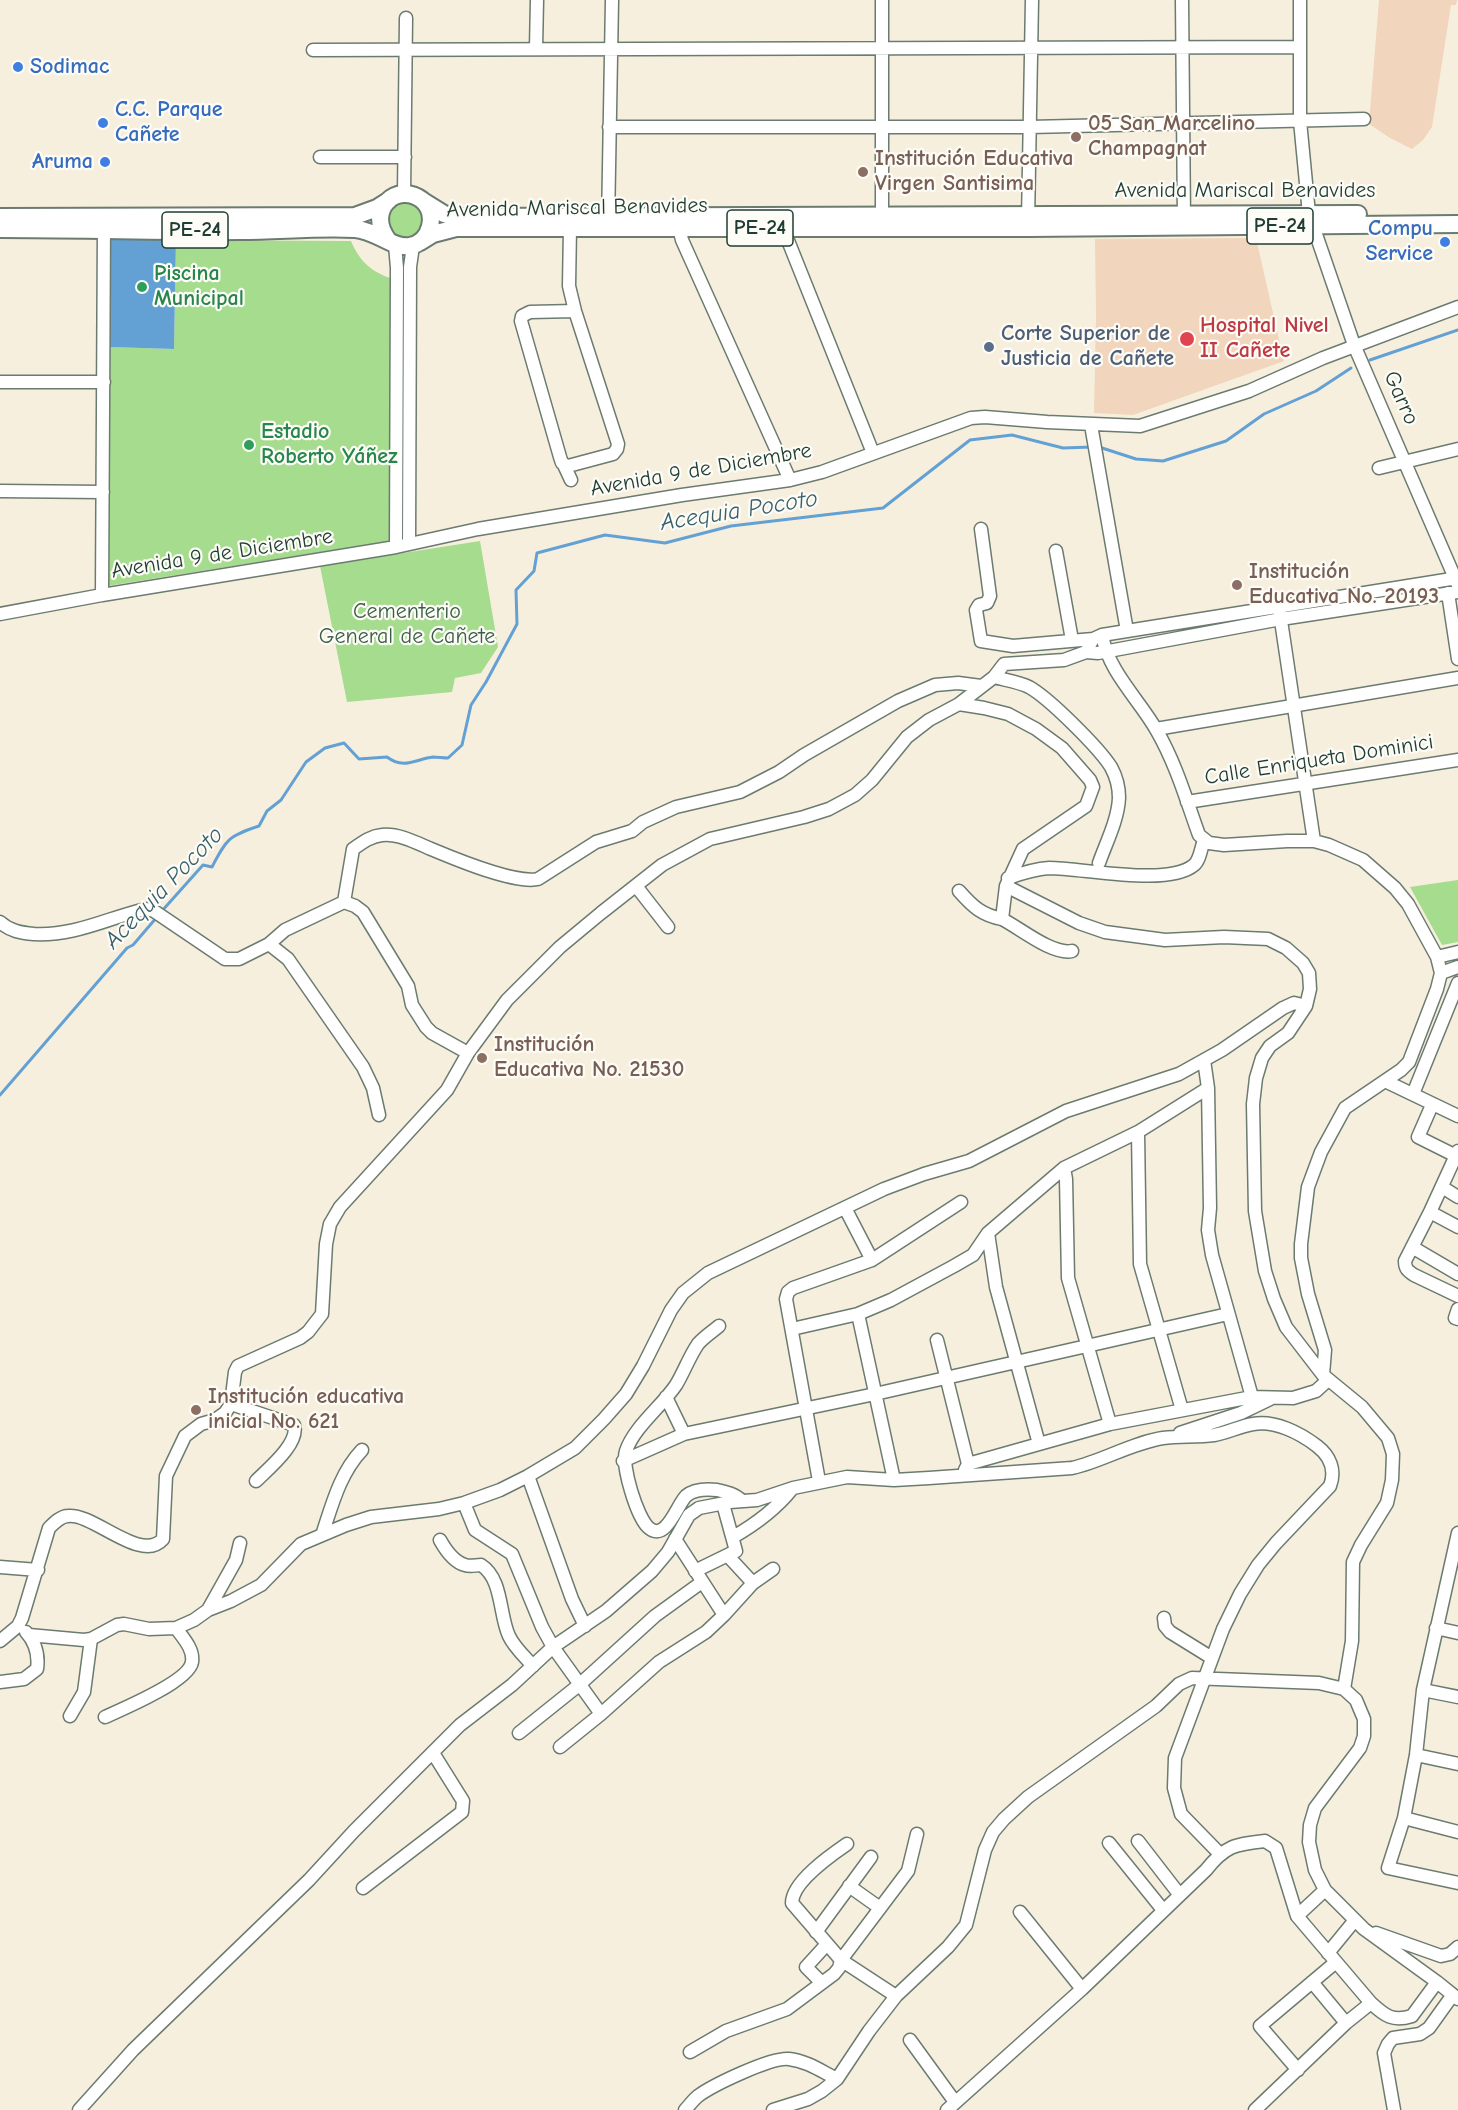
<!DOCTYPE html>
<meta charset="utf-8">
<style>
body{margin:0}
canvas{display:block;background:#f7efde}
</style>
<canvas width="1458" height="2110"></canvas>
<script>
const ctx = document.querySelector('canvas').getContext('2d');
ctx.lineJoin = 'round';
function paint(path, color) { ctx.fillStyle = color; ctx.fill(path, 'evenodd'); }
function stroke(path, color, width, dash) { ctx.strokeStyle = color; ctx.lineWidth = width; ctx.lineCap = dash ? 'butt' : 'round'; ctx.setLineDash(dash || []); ctx.stroke(path); }
function drawText(font, color, halo, rows, align = 'center') {
  ctx.font = font + ' "Comic Neue",sans-serif'; ctx.lineWidth = 4.5; ctx.setLineDash([]); ctx.textBaseline = 'middle'; ctx.strokeStyle = halo; ctx.fillStyle = color; for (const [text, x, y, turn = 0] of rows) {
    ctx.save(); ctx.translate(x, y); ctx.rotate((+turn || 0) * Math.PI / 180); ctx.textAlign = isNaN(turn) ? turn : align; if (halo) ctx.strokeText(text, 0, 0); ctx.fillText(text, 0, 0); ctx.restore();
  }
}
paint(new Path2D(`
 M 1379,0 L 1457,0 L 1456,5 L 1451,5 L 1432,127 L 1423,140 L 1412,149 L 1390,138 L 1369,124 Z
 M 1256,238 L 1284,361 L 1133,415 L 1094,413 L 1096,316 L 1095,239 Z`), '#f1d5bc');
paint(new Path2D(`
 M 399,201 L 412,202 L 423,211 L 425,224 L 412,239 L 393,237 L 386,214 Z
 M 176,240 L 351,241 C 359,260 370,271 390,278 L 390,541 L 107,586 L 109,347 L 174,349 Z
 M 480,541 L 498,647 L 481,673 L 455,678 L 452,692 L 347,702 L 320,566 Z
 M 1458,880 L 1458,942 L 1442,945 L 1410,887 Z`), '#a5dc8e');
paint(new Path2D(`
 M 110,239 L 176,240 L 174,349 L 109,347 Z`), '#63a1d5');
stroke(new Path2D(`
 M 1370,360 L 1458,330
 M 1099,447 L 1136,459 L 1163,461 L 1226,441 L 1264,414 L 1316,391 L 1351,368
 M 161,912 L 203,865 L 212,867 C 227,838 229,836 259,826 L 267,811 L 281,800 L 306,762 L 325,748 L 344,743 L 359,759 L 387,757 C 404,770 416,759 433,757 C 438,757 443,758 448,758 L 462,745 L 471,705 L 486,682 L 517,624 L 516,590 L 534,571 L 537,553 L 605,535 L 665,543 L 731,526 L 883,508 L 970,440 L 1012,435 L 1063,448 L 1092,447
 M 0,1095 L 127,948 L 133,945 L 157,917`), '#63a1d5', 3);
const minor = new Path2D(`
 M 882,0 L 882,224
 M 1182,0 L 1184,221
 M 1300,0 L 1300,121 L 1309,214 L 1354,345 L 1458,585
 M 536,48 L 537,0
 M 313,50 C 642,46 970,51 1299,47
 M 609,127 L 1030,127 L 1364,119
 M 320,157 L 405,157
 M 404,194 L 406,18
 M 1028,221 L 1032,0
 M 608,224 L 612,0
 M 570,228 L 569,286 L 575,311 L 618,444 L 617,449 L 613,454 L 568,466 L 562,463 L 560,457 L 521,321 L 522,316 L 530,312 L 575,311
 M 679,228 L 682,240 L 790,480
 M 783,228 L 873,453
 M 395,245 L 397,268 L 396,547
 M 0,382 L 104,382
 M 1091,425 L 1127,631
 M 564,465 L 571,480
 M 1379,468 L 1458,449
 M 0,491 L 103,492
 M 981,529 L 990,596 L 987,603 L 979,605 L 976,610 L 981,641 L 1013,646 L 1093,639
 M 409,544 L 410,267 L 413,246
 M 1056,551 L 1072,640
 M 1448,593 L 1458,659
 M 102,595 L 104,224
 M 0,614 L 102,595 L 396,547 L 478,529 L 682,495 L 790,480 L 822,472 L 971,418 L 985,417 L 1047,422 L 1140,426 L 1249,391 L 1323,358 L 1458,307
 M 1280,614 L 1314,841
 M 1102,635 C 1109,673 1139,699 1157,731 C 1176,764 1186,799 1199,835 L 1209,843 L 1224,845 L 1287,841 L 1314,841 L 1329,845 L 1363,860 L 1395,888 L 1408,904 L 1437,957 L 1441,973 L 1437,989 L 1409,1062 L 1401,1070 L 1345,1108 L 1321,1152 L 1308,1187 L 1301,1244 L 1301,1258 L 1308,1294 L 1325,1350 L 1323,1375
 M 1086,652 L 1093,639 L 1102,635 L 1458,578
 M 994,677 C 1005,680 1019,682 1029,687 C 1049,698 1099,748 1111,767 C 1116,776 1119,787 1119,798 C 1118,820 1106,843 1099,863
 M 959,704 L 984,708 L 1008,714 L 1036,729 L 1062,748 L 1090,780 L 1093,787 L 1086,806 L 1023,849 L 1006,886 L 1079,923 L 1105,932 L 1165,940 L 1224,937 L 1268,939 L 1286,948 L 1303,963 L 1309,973 L 1310,989 L 1306,1006 L 1288,1033 L 1270,1046 L 1262,1058 L 1256,1078 L 1253,1104 L 1255,1211 L 1265,1271 L 1274,1299 L 1286,1327 L 1323,1375 L 1362,1407 L 1388,1438 L 1393,1454 L 1392,1480 L 1387,1503 L 1361,1545 L 1353,1562 L 1352,1641 L 1344,1689
 M 1156,729 L 1458,678
 M 1187,802 L 1458,760
 M 1008,878 C 1022,873 1034,869 1049,868 C 1083,868 1168,887 1194,865 C 1200,860 1201,848 1204,840
 M 636,886 L 668,927
 M 1006,886 L 1002,919 C 1020,928 1052,955 1072,951
 M 959,891 C 973,907 982,915 1002,919
 M 344,902 L 353,849 C 363,842 371,836 382,835 C 398,833 417,843 431,849 C 455,859 514,884 538,879 L 596,842 L 632,831 L 643,822 L 676,807 L 740,792 L 779,772 L 804,755 L 898,701 L 935,685 L 958,683 L 981,686
 M 0,922 C 10,931 21,933 34,934 C 76,936 107,918 146,909 L 154,911 L 225,959 L 239,959 L 269,944 L 288,959 L 363,1067 L 373,1088 L 379,1115
 M 269,944 L 285,930 L 344,902 L 355,906 L 363,912 L 408,986 L 412,1005 L 426,1027 L 432,1033 L 468,1053
 M 1437,957 L 1458,952
 M 1441,973 L 1458,967
 M 1204,1060 L 1208,1088 L 1210,1208 L 1208,1230 L 1212,1255 L 1252,1397
 M 1385,1081 L 1458,1116
 M 1413,1094 L 1458,983
 M 1432,1105 L 1418,1137 L 1456,1156
 M 1138,1132 L 1140,1264 L 1182,1410
 M 1458,1151 L 1430,1212 L 1405,1261 C 1405,1269 1408,1271 1414,1275 L 1458,1296
 M 1064,1168 L 1066,1179 L 1068,1278 L 1110,1424
 M 1442,1187 L 1458,1197
 M 845,1208 L 872,1260
 M 1430,1212 L 1458,1227
 M 988,1233 L 996,1287 L 1039,1444
 M 1412,1247 L 1458,1274
 M 1458,1309 L 1455,1318 L 1458,1319
 M 858,1314 L 894,1480
 M 719,1326 C 712,1332 704,1337 698,1344 C 689,1357 684,1372 676,1385 C 662,1406 634,1427 626,1451 C 621,1465 637,1518 649,1528 C 666,1542 677,1505 686,1496 C 694,1489 707,1489 717,1490 C 726,1492 735,1494 742,1501
 M 792,1329 L 858,1314 L 891,1300 L 954,1266 L 973,1255 L 988,1233 L 1064,1168 L 1138,1132 L 1208,1088
 M 937,1340 L 968,1464 L 965,1470
 M 666,1397 L 684,1434
 M 231,1404 L 294,1425 C 300,1443 268,1469 256,1481
 M 1180,1433 L 1241,1413 L 1270,1399
 M 623,1461 L 684,1434 L 875,1394 L 1228,1314
 M 968,1464 L 1110,1424 L 1252,1397 L 1293,1398 L 1316,1391 L 1328,1380
 M 528,1476 L 572,1599 L 585,1626
 M 819,1481 L 786,1299 L 788,1292 L 793,1288 L 872,1260 L 961,1202
 M 464,1503 L 475,1530 L 512,1554 L 542,1627 L 553,1647 L 601,1714
 M 1458,1533 L 1423,1690 L 1416,1755 L 1404,1818 L 1388,1868 L 1458,1883
 M 322,1535 C 332,1505 340,1473 362,1450
 M 733,1537 C 756,1524 775,1510 792,1489
 M 440,1540 C 445,1549 454,1562 465,1565 C 470,1567 476,1565 481,1565 C 503,1579 499,1615 509,1636 C 514,1647 525,1657 533,1666
 M 728,1556 L 753,1583
 M 0,1567 L 38,1570
 M 695,1571 L 736,1551 L 723,1504
 M 208,1610 L 236,1560 L 240,1543
 M 724,1615 L 753,1583 L 773,1569
 M 1164,1618 L 1165,1626 L 1170,1632 L 1212,1658
 M 1436,1628 L 1458,1633
 M 29,1635 L 84,1640 L 91,1639 L 117,1625 L 124,1624 L 149,1629 L 176,1628 L 194,1620 L 208,1610 L 231,1601 L 261,1585 L 301,1544 L 346,1525 L 371,1517 L 439,1509 L 464,1503 L 500,1490 L 528,1476 L 575,1448 L 604,1419 L 626,1394 L 643,1366 L 671,1310 L 683,1293 L 708,1273 L 884,1189 L 924,1174 L 969,1161 L 1066,1111 L 1179,1074 L 1222,1050 L 1283,1008 L 1294,1003 L 1306,1006
 M 0,1641 L 18,1626 L 22,1618 L 49,1528 C 54,1523 61,1516 68,1516 C 94,1513 141,1564 163,1539 L 166,1476 L 185,1436 L 201,1424 L 215,1420 L 225,1413 L 231,1404 L 235,1372 L 238,1366 L 300,1338 L 308,1332 L 322,1314 L 326,1244 L 330,1224 L 340,1207 L 447,1090 L 468,1053 L 507,1000 L 560,947 L 601,913 L 662,865 L 710,839 L 804,817 L 829,809 L 855,795 L 872,780 L 907,737 L 929,720 L 959,704 L 994,677 L 1004,664 L 1064,660 L 1086,652 L 1098,653 L 1281,619 L 1458,592
 M 0,1682 L 24,1679 L 37,1669 C 39,1655 36,1643 26,1632
 M 1423,1690 L 1458,1697
 M 70,1716 L 84,1692 L 91,1639
 M 105,1717 C 123,1709 189,1681 192,1662 C 194,1649 183,1638 176,1628
 M 519,1733 L 579,1685 L 655,1616 L 702,1582
 M 560,1747 L 601,1714 L 659,1662 L 706,1632 L 724,1615 L 675,1539
 M 1416,1755 L 1458,1764
 M 1404,1818 L 1458,1832
 M 1138,1841 L 1179,1894
 M 1109,1843 L 1163,1910
 M 847,1844 C 831,1855 792,1882 792,1903 L 841,1960 L 896,1996
 M 849,1886 L 880,1908
 M 363,1888 L 462,1812 L 463,1801 L 433,1753
 M 1020,1912 L 1082,1989
 M 1297,1916 L 1325,1890
 M 816,1932 L 871,1857
 M 1376,1933 L 1441,1956 L 1450,1954 L 1458,1947
 M 1328,1953 L 1355,1920
 M 1312,1982 L 1346,2023
 M 822,1983 L 806,1967 L 827,1944
 M 1371,2003 C 1385,2016 1393,2022 1412,2016 L 1437,1982
 M 910,2040 L 955,2102
 M 690,2052 L 726,2031 L 787,2009 L 834,1974 L 839,1968 L 841,1960 L 908,1871 L 917,1834
 M 1298,2070 L 1260,2026 L 1336,1962
 M 79,2110 L 133,2050 L 309,1880 L 354,1831 L 460,1725 L 512,1685 L 553,1647 L 606,1611 L 652,1571 L 668,1552 L 689,1515 L 699,1508 L 730,1502 L 757,1500 L 793,1488 L 847,1477 L 894,1480 L 929,1478 L 1072,1468 C 1103,1461 1131,1443 1163,1438 C 1180,1436 1197,1437 1214,1435 C 1227,1433 1240,1426 1253,1424 C 1275,1420 1300,1433 1317,1446 C 1330,1456 1336,1470 1330,1486 L 1276,1543 L 1258,1565 L 1240,1594 L 1223,1629 L 1175,1758 L 1174,1788 L 1181,1814 L 1219,1853
 M 685,2110 C 689,2106 693,2100 698,2096 C 713,2085 771,2057 789,2059 C 807,2061 821,2071 837,2079
 M 773,2110 L 808,2099 L 822,2091 L 837,2079 L 869,2031 L 896,1996 L 948,1947 L 966,1925 L 985,1850 L 993,1832 L 1004,1819 L 1028,1797 L 1156,1706 L 1179,1684 L 1192,1678 L 1319,1683 L 1344,1689 L 1356,1700 L 1364,1719 L 1364,1736 L 1360,1748 L 1315,1808 L 1310,1825 L 1309,1842 L 1315,1870 L 1325,1890 L 1364,1929 L 1437,1982 L 1458,1999
 M 947,2110 L 1082,1989 L 1206,1870 C 1225,1846 1235,1844 1265,1841 L 1276,1848 L 1297,1916 L 1371,2003 L 1346,2023 L 1255,2110
 M 1394,2110 L 1384,2053 L 1388,2044 L 1393,2038 L 1420,2034 L 1429,2028 L 1452,1996`);
const highway = new Path2D(`
 M 423,201 L 444,214 L 456,217 L 1358,214
 M 0,217 L 355,216 L 377,208 L 388,201
 M 0,229 C 80,229 161,232 241,231 C 279,231 317,227 355,229 C 375,230 393,249 410,246 C 431,242 438,214 422,200 C 397,181 365,210 388,240
 M 420,242 L 433,234 L 456,228 L 1029,228 L 1458,224`);
stroke(minor, '#6b7b70', 15);
stroke(highway, '#6b7b70', 20);
stroke(minor, '#fff', 12);
stroke(highway, '#fff', 16);
for (const [x, y, r, color] of [
 [18,67,6,"#3f7fe0"],
 [103,123,6,"#3f7fe0"],
 [1076,137,6,"#8d6e63"],
 [105,162,6,"#3f7fe0"],
 [863,172,6,"#8d6e63"],
 [1445,242,6,"#3f7fe0"],
 [142,287,6,"#2e9e5b"],
 [1187,339,8,"#e0444e"],
 [989,347,6,"#5c6f8a"],
 [249,445,6,"#2e9e5b"],
 [1237,585,6,"#8d6e63"],
 [482,1058,6,"#8d6e63"],
 [196,1410,6,"#8d6e63"]
]) { const dot = new Path2D(); dot.arc(x, y, r, 0, 2 * Math.PI); ctx.fillStyle = color; ctx.fill(dot); stroke(dot, '#fdfcf7', 2); }
for (const [x, y, w] of [
 [1280,226,66],
 [760,228,66],
 [195,230,66]
]) { const box = new Path2D(); box.roundRect(x - w / 2, y - 18, w, 36, 4.5); ctx.fillStyle = '#fdfcf7'; ctx.fill(box); stroke(box, '#1f3d34', 1.5); }
drawText('bold 21px', '#1f3d34', null, [
 ["PE-24",1280,226],
 ["PE-24",760,228],
 ["PE-24",195,230]
]);
drawText('bold 22px', '#366cbe', '#fdfcf7', [
 ["Sodimac",30,67],
 ["C.C. Parque",115,110],
 ["Cañete",115,135],
 ["Aruma",93,162,"right"],
 ["Compu",1433,229,"right"],
 ["Service",1433,254,"right"]
], 'left');
drawText('bold 22px', '#785e54', '#fdfcf7', [
 ["05 San Marcelino",1088,124],
 ["Champagnat",1088,149],
 ["Institución Educativa",875,159],
 ["Virgen Santisima",875,184],
 ["Institución",1249,572],
 ["Educativa No. 20193",1249,597],
 ["Institución",494,1045],
 ["Educativa No. 21530",494,1070],
 ["Institución educativa",208,1397],
 ["inicial No. 621",208,1422]
], 'left');
drawText('22px', '#1f3d34', '#fdfcf7', [
 ["Avenida Mariscal Benavides",1245,191],
 ["Avenida Mariscal Benavides",577,208,-1],
 ["Garro",1401,398,66],
 ["Avenida 9 de Diciembre",701,470,-10],
 ["Avenida 9 de Diciembre",222,554,-9],
 ["Calle Enriqueta Dominici",1319,760,-9]
]);
drawText('bold 22px', '#27864d', '#fdfcf7', [
 ["Piscina",154,274],
 ["Municipal",154,299],
 ["Estadio",261,432],
 ["Roberto Yáñez",261,457]
], 'left');
drawText('bold 22px', '#be3a42', '#fdfcf7', [
 ["Hospital Nivel",1200,326],
 ["II Cañete",1200,351]
], 'left');
drawText('bold 22px', '#4e5e75', '#fdfcf7', [
 ["Corte Superior de",1001,334],
 ["Justicia de Cañete",1001,359]
], 'left');
drawText('22px', '#3a5d46', '#fdfcf7', [
 ["Cementerio",407,612],
 ["General de Cañete",407,637]
]);
drawText('italic 24px', '#37606c', '#fdfcf7', [
 ["Acequia Pocoto",739,511,-9],
 ["Acequia Pocoto",164,888,-46]
]);
</script>
